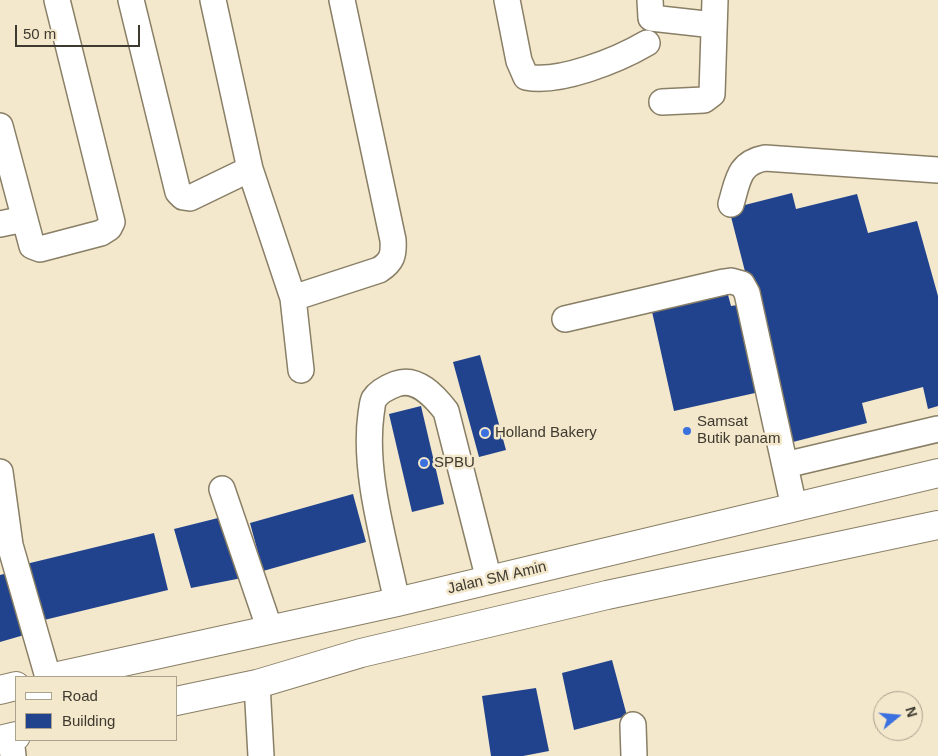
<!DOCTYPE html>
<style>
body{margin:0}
#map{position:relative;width:938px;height:756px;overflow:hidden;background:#f3e7cc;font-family:Arial,sans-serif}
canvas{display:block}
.legend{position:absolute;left:15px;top:676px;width:162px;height:65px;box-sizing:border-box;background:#f3e7cc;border:1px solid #aba28d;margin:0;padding:6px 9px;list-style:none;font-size:15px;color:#3e3a2f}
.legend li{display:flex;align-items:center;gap:10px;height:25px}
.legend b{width:25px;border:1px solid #aba28d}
.north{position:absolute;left:873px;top:691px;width:50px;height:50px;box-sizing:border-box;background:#f3e7cc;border:1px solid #aba28d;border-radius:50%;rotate:73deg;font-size:14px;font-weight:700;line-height:20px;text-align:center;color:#3e3a2f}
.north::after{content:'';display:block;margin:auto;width:18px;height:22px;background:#3b70df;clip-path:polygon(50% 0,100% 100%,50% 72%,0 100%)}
.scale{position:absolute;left:15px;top:25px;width:125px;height:22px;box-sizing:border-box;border:2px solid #3e3a2f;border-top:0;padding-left:6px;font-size:15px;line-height:18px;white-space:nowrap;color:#3e3a2f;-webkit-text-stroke:4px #f3e7cc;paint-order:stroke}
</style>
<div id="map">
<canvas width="938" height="756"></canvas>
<ul class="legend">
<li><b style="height:6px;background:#fff"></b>Road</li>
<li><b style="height:14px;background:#21438d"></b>Building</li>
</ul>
<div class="north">N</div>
<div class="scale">50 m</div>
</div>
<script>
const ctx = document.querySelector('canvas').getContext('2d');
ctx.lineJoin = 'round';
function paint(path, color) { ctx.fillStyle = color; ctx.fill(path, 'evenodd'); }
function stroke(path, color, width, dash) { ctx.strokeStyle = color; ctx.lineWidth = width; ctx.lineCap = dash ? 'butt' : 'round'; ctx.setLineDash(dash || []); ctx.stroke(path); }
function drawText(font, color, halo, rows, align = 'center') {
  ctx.font = font + ' Arial,sans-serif'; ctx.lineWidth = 5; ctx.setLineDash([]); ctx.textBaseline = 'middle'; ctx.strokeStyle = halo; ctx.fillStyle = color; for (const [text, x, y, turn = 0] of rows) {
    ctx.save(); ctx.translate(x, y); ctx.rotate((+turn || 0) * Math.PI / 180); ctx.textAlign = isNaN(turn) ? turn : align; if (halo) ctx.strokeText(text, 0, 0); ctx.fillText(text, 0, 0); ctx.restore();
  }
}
paint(new Path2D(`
 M 792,193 L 796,209 L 857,194 L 868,233 L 917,221 L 938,296 L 938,406 L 928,409 L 923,387 L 862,403 L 867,423 L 789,443 L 729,209 Z
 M 727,291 L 731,306 L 744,304 L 764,391 L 674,411 L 651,307 Z
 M 480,355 L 506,450 L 479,457 L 453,362 Z
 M 421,406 L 444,504 L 412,512 L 389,414 Z
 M 353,494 L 366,542 L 263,571 L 250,523 Z
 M 222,517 L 242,578 L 191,588 L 174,529 Z
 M 154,533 L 168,590 L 40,621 L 26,564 Z
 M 12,572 L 31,633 L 0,642 L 0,575 Z
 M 612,660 L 627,716 L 574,730 L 562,673 Z
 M 536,688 L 549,751 L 523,756 L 491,756 L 482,696 Z`), '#21438d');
const minor = new Path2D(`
 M 131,0 L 178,192 L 183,197 L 190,198 L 250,169
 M 213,0 L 250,169 L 293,298 L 301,370
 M 507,0 L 519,61 L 526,77 C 559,84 618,60 647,43
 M 650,0 L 651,18 L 714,25
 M 662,102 L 704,100 L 712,94 L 715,0
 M 0,126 L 32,246 L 40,249 L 101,233 L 109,228 L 112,222 L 57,0
 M 731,204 C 738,181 738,163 765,158 L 938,170
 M 0,224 L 24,219
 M 293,298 L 379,270 C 392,262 394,255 393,240 L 342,0
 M 565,319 L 724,282 L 731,281 L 742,284 L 747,293 L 794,507
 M 785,465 L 938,429
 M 0,472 L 10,545 L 48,677
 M 222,489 L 270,630
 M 397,602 C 385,543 363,473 371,414 C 372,409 372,403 374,399 C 379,391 388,387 396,384 C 417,376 435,397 446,411 L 489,580
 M 257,684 L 261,756
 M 633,725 L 634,756
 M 11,738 L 13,756`);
const major = new Path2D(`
 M 54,677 L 397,602 L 938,473
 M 0,690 L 16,686
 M 176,701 L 257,684 L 361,653 L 607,595 L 938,525
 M 0,740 L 16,736`);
stroke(minor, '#897f66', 28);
stroke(major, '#897f66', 30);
stroke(minor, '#fff', 25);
stroke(major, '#fff', 28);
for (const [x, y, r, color] of [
 [687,431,5,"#3b70df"],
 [485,433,5,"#3b70df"],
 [424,463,5,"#3b70df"]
]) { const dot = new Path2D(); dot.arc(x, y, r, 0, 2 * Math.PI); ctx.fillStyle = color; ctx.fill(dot); stroke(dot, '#f3e7cc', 2); }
drawText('15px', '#3e3a2f', '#f3e7cc', [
 ["Samsat",697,422],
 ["Butik panam",697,439],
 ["Holland Bakery",495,433],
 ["SPBU",434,463]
], 'left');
drawText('15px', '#3e3a2f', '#f3e7cc', [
 ["Jalan SM Amin",497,578,-13]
]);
</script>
